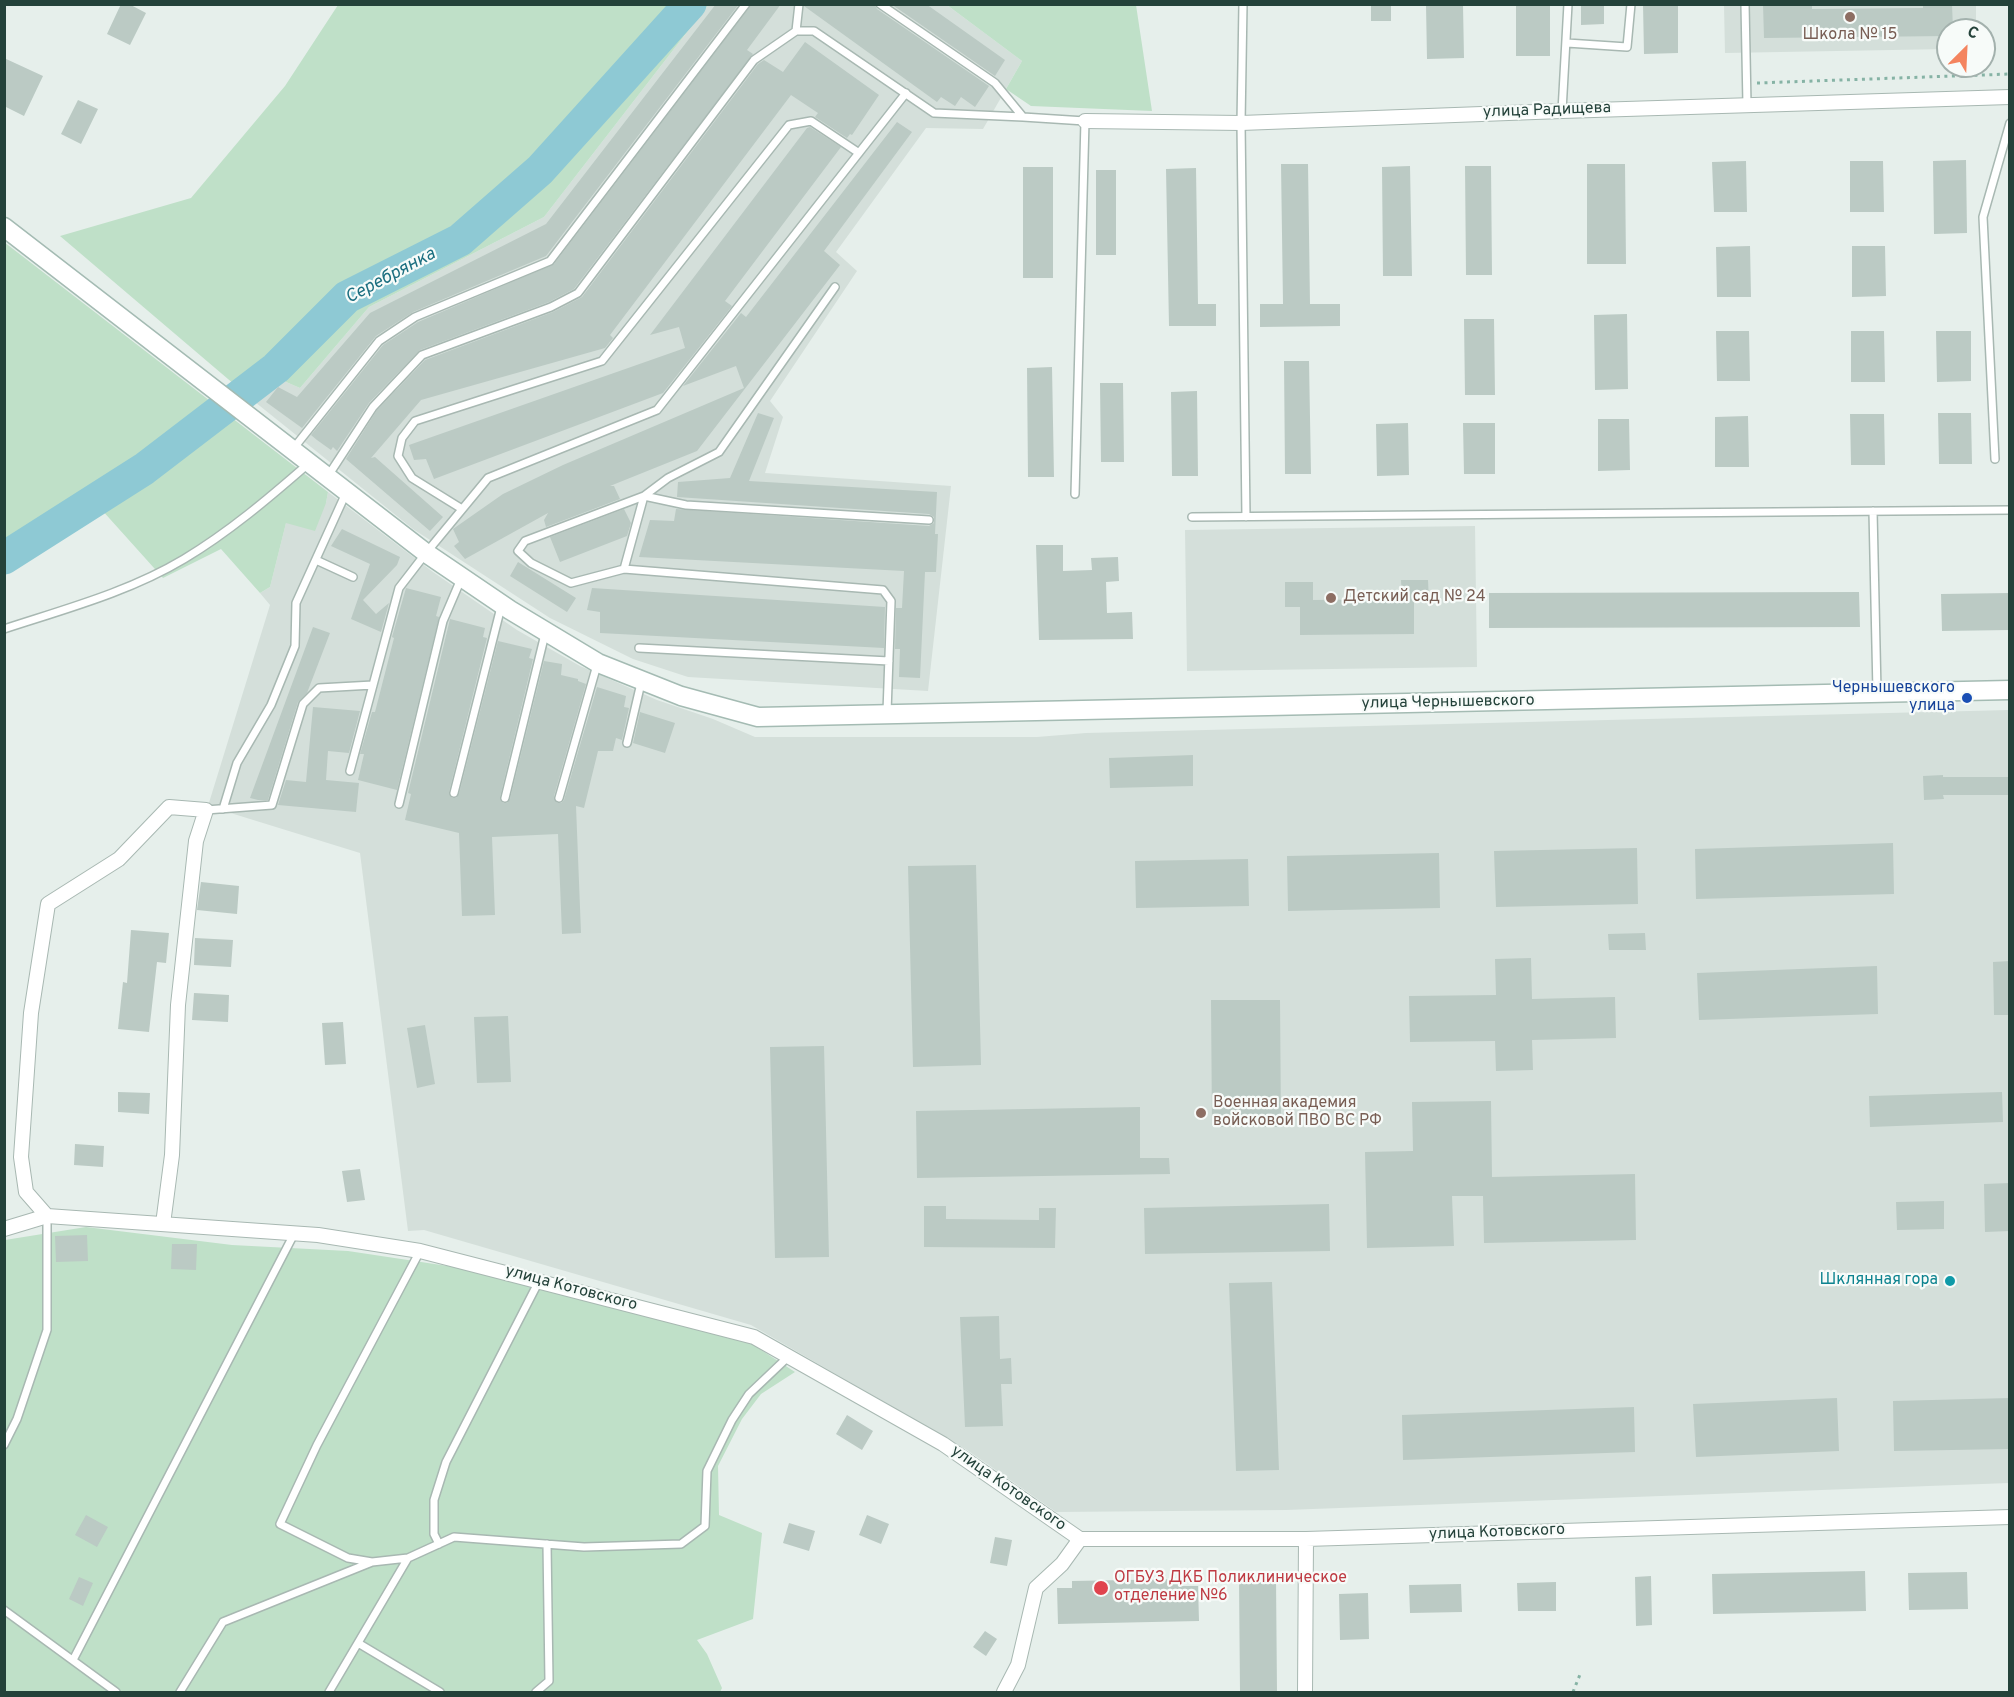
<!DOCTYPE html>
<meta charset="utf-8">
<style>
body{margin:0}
#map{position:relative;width:2014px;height:1697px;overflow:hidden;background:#e6efeb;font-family:Overpass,sans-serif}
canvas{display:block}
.frame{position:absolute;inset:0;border:6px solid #24423a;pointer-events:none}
.north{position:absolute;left:1936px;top:18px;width:60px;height:60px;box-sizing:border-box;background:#f7fbf9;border:2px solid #a3b1ad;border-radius:50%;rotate:24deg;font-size:16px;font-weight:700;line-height:24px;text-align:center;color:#24423a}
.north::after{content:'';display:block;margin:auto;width:21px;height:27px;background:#f4845f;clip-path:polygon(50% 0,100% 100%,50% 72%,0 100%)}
</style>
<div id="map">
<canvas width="2014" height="1697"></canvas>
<div class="frame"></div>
<div class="north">С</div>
</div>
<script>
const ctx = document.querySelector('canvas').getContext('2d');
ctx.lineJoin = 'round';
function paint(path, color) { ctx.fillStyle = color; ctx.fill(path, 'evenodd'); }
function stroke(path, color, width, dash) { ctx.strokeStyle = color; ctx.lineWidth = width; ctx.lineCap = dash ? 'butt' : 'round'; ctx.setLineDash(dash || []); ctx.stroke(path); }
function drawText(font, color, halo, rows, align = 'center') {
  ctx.font = font + ' Overpass,sans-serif'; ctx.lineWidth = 4.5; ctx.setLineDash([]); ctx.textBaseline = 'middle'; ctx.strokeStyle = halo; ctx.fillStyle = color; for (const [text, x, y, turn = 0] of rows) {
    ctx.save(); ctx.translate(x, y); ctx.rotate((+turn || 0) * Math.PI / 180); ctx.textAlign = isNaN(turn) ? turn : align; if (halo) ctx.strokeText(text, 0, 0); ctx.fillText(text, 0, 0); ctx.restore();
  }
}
paint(new Path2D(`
 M 708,5 L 947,5 L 1022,61 L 983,129 L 926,128 L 836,252 L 857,271 L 770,401 L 783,417 L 765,473 L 951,486 L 928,691 L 688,677 L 633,659 L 550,618 L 413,529 L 255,402 L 277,378 L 300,388 L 369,307 L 544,217 Z
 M 1724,5 L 1976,5 L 1976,30 L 1948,30 L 1948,49 L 1725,53 Z
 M 328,492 L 433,572 L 517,630 L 580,666 L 657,700 L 713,719 L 755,737 L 1037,737 L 1086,733 L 2009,710 L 2009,1483 L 1286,1510 L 1056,1512 L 967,1450 L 751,1325 L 424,1230 L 408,1231 L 360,853 L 208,806 L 270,605 L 260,593 L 270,587 L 286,523 L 326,503 Z
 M 1475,526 L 1477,667 L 1187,671 L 1185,530 Z`), '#d4dfda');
paint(new Path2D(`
 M 338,5 L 708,5 L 544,217 L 369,307 L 300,388 L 277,378 L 255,402 L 60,236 L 191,198 L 285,86 Z
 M 947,5 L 1136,5 L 1152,111 L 1031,106 L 1006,89 L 1022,61 Z
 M 4,242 L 328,492 L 326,503 L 315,531 L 286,523 L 270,587 L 260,593 L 221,549 L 163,578 L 101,509 L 5,570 Z
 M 86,1227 L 232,1245 L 348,1251 L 461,1268 L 752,1344 L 795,1372 L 761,1394 L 742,1419 L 718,1466 L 719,1515 L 762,1533 L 753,1619 L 697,1640 L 707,1654 L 722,1688 L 720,1692 L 5,1692 L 5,1240 Z`), '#bfe0c8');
stroke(new Path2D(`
 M 4,558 L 144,469 L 276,368 L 347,297 L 460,240 L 540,170 L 690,4`), '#8ec9d4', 33);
paint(new Path2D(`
 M 121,4 L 129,4 L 146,13 L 130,45 L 107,34 Z
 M 716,4 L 739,4 L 546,256 L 413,312 L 376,336 L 302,428 L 266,402 L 278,387 L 297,397 L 370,313 L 546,224 Z
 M 752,4 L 781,4 L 747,50 L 753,54 L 574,289 L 549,302 L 420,350 L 369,403 L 337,451 L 333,447 L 331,450 L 317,440 L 311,435 L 383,345 L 418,322 L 554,264 Z
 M 805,4 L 874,4 L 877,9 L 989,86 L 975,107 L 961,97 L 955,106 L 941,97 L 937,102 L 804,6 Z
 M 891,4 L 926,4 L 1005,60 L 995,76 Z
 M 1371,4 L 1391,4 L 1391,21 L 1371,21 Z
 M 1516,4 L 1550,4 L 1550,56 L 1516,56 Z
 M 1581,4 L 1604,4 L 1604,24 L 1581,25 Z
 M 1643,4 L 1678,4 L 1678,53 L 1644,54 Z
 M 1763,4 L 1812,4 L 1812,9 L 1923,8 L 1923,4 L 1952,4 L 1953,30 L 1948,30 L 1948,36 L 1764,38 Z
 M 1426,5 L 1463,5 L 1464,58 L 1427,59 Z
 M 805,42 L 879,95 L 852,135 L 850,134 L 847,138 L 815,117 L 818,113 L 791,95 L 610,335 L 613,338 L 605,348 L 421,400 L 371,458 L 375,457 L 443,517 L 430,531 L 346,459 L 377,410 L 425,360 L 553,312 L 582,297 L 758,64 L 764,60 L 783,72 Z
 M 4,58 L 43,76 L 24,116 L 4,106 Z
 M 78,100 L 98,109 L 81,144 L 61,134 Z
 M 897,122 L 912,132 L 824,251 L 840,265 L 697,451 L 610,486 L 614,486 L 620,499 L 546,527 L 544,520 L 548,513 L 465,559 L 454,546 L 459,542 L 453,529 L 503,494 L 563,465 L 744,388 L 736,366 L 683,386 L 741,313 L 746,317 Z
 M 810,127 L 841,147 L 725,301 L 732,306 L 663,393 L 434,479 L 426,459 L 414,460 L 409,445 L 685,348 L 679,327 L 650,335 L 807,128 Z
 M 1966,160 L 1967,233 L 1934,234 L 1933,161 Z
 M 1746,161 L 1747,212 L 1714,212 L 1712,162 Z
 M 1850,161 L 1883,161 L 1884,212 L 1850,212 Z
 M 1281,164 L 1308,164 L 1310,304 L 1340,304 L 1340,326 L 1260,327 L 1260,304 L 1283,304 Z
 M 1587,164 L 1625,164 L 1626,264 L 1587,264 Z
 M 1410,166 L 1412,276 L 1383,276 L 1382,167 Z
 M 1465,166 L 1491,166 L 1492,275 L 1466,275 Z
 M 1023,167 L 1053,167 L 1053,278 L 1023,278 Z
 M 1196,168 L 1198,304 L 1216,304 L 1216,326 L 1169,326 L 1166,169 Z
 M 1096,170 L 1116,170 L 1116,255 L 1096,255 Z
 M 1750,246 L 1751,297 L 1717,297 L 1716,247 Z
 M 1852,246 L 1885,246 L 1886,296 L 1852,297 Z
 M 1627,314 L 1628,389 L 1595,390 L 1594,315 Z
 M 1464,319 L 1494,319 L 1495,395 L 1465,395 Z
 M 1716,331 L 1749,331 L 1750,381 L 1717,381 Z
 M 1851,331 L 1884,331 L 1885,382 L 1851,382 Z
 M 1936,331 L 1971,331 L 1971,381 L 1937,382 Z
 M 1284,361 L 1309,361 L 1311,474 L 1285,474 Z
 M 1052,367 L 1054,477 L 1028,477 L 1027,368 Z
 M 1100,383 L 1123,383 L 1124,462 L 1101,462 Z
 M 1197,391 L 1198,476 L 1172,476 L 1171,392 Z
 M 758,413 L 774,418 L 749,481 L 937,492 L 935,534 L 938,534 L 936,572 L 925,572 L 920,678 L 899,677 L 900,649 L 895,649 L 896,608 L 902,608 L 904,571 L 639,557 L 650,520 L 674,521 L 676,509 L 929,526 L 934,523 L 934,517 L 929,514 L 677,497 L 678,482 L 730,478 Z
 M 1938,413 L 1971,413 L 1972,464 L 1939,464 Z
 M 1850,414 L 1884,414 L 1885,465 L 1851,465 Z
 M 1748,416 L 1749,467 L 1715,467 L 1715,417 Z
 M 1598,419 L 1629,419 L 1630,470 L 1598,471 Z
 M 1408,423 L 1409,475 L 1377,476 L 1376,424 Z
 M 1463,423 L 1495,423 L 1495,474 L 1464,474 Z
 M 624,509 L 631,523 L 627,536 L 560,562 L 550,537 Z
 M 342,529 L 400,557 L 397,565 L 363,600 L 376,614 L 389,603 L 381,632 L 351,619 L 370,564 L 331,546 Z
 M 1036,545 L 1063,545 L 1063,571 L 1092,570 L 1091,558 L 1118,557 L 1119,581 L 1106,582 L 1107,613 L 1132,612 L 1133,639 L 1039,640 Z
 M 518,562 L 576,598 L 567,612 L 510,576 Z
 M 1401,580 L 1428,580 L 1429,602 L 1414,602 L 1414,634 L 1300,635 L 1300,607 L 1285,607 L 1285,582 L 1313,582 L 1313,600 L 1402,599 Z
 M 406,588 L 441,597 L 436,616 L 439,617 L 397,790 L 358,780 L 364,754 L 360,754 L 372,712 L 375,712 L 394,638 L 392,637 Z
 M 592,588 L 885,607 L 884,648 L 600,633 L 600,612 L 587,610 Z
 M 1859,592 L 1860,627 L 1489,628 L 1489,593 Z
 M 2010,593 L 2010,630 L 1942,631 L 1941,594 Z
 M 450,619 L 485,628 L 483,637 L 487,638 L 449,792 L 452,798 L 456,798 L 459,794 L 498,641 L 532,649 L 529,658 L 533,659 L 500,797 L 503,803 L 507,803 L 510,799 L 544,661 L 562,664 L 561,675 L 578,679 L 578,681 L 586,684 L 554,796 L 557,803 L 561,803 L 564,800 L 597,687 L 626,696 L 624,707 L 629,708 L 622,740 L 616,738 L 613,751 L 598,751 L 584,808 L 576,806 L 581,933 L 562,934 L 558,834 L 492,837 L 495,915 L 462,916 L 459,833 L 405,820 L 411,794 L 408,793 Z
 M 313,627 L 330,633 L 307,693 L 298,702 L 268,800 L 258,800 L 250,798 Z
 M 313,707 L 360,711 L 349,753 L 328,751 L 326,780 L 359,783 L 356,812 L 278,805 L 286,780 L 306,782 Z
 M 640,712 L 675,723 L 665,753 L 633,743 Z
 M 1193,755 L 1193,786 L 1110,788 L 1109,758 Z
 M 1943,775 L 1943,777 L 2010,777 L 2010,795 L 1943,795 L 1944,799 L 1924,800 L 1923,776 Z
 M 1893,843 L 1894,894 L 1696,899 L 1695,849 Z
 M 1637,848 L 1638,904 L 1496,907 L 1494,851 Z
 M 1439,853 L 1440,908 L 1288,911 L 1287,856 Z
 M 1248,859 L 1249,906 L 1136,908 L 1135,861 Z
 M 976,865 L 981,1065 L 913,1067 L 908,866 Z
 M 201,882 L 239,886 L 237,914 L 197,910 Z
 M 131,930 L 169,933 L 166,963 L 157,962 L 149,1032 L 118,1029 L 123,982 L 127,983 Z
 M 1645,933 L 1646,950 L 1609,950 L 1608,934 Z
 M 195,938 L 233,940 L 231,967 L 194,965 Z
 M 1531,958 L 1532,999 L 1615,997 L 1616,1038 L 1532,1040 L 1533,1070 L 1496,1071 L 1495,1041 L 1410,1042 L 1409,996 L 1496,995 L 1495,959 Z
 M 2010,961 L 2010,1015 L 1994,1015 L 1993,962 Z
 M 1877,966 L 1878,1014 L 1699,1020 L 1697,973 Z
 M 194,993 L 229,995 L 228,1022 L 192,1020 Z
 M 1211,1000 L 1280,1000 L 1281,1127 L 1212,1127 Z
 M 508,1016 L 511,1082 L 477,1083 L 474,1017 Z
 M 343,1022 L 346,1064 L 325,1065 L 322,1023 Z
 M 425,1025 L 435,1084 L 417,1088 L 407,1028 Z
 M 824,1046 L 829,1257 L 775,1258 L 770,1047 Z
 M 118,1092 L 150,1093 L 149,1114 L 118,1112 Z
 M 2002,1092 L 2003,1122 L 1870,1127 L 1869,1096 Z
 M 1491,1101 L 1492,1177 L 1635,1174 L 1636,1240 L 1484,1243 L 1483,1196 L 1452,1196 L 1454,1246 L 1367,1248 L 1365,1152 L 1413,1151 L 1412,1102 Z
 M 1140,1107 L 1140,1158 L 1169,1158 L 1170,1174 L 917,1178 L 916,1111 Z
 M 75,1144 L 104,1146 L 103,1167 L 74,1165 Z
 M 360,1169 L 365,1200 L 347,1202 L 342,1171 Z
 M 2010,1183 L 2010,1231 L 1985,1232 L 1984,1184 Z
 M 1944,1201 L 1944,1229 L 1897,1230 L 1896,1202 Z
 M 1329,1204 L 1330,1251 L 1145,1254 L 1144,1208 Z
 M 924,1206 L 946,1206 L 946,1219 L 1039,1220 L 1039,1208 L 1056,1208 L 1055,1248 L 924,1247 Z
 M 87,1235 L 88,1261 L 56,1262 L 55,1236 Z
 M 172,1244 L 197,1244 L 196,1270 L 171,1269 Z
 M 1272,1282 L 1279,1470 L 1236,1471 L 1229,1283 Z
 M 999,1316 L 1000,1359 L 1011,1358 L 1012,1384 L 1001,1384 L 1003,1426 L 965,1427 L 960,1317 Z
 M 1837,1398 L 1839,1451 L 1696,1457 L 1693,1404 Z
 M 2010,1398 L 2010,1449 L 1894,1451 L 1893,1401 Z
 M 1634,1407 L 1635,1452 L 1403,1460 L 1402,1415 Z
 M 847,1415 L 873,1431 L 862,1450 L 836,1434 Z
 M 86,1515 L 108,1527 L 97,1547 L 75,1535 Z
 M 867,1515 L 889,1524 L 881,1544 L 859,1535 Z
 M 789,1523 L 815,1531 L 809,1551 L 783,1543 Z
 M 995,1537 L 1012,1540 L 1007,1566 L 990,1563 Z
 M 1865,1571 L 1866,1611 L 1713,1614 L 1712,1574 Z
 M 1967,1572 L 1968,1609 L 1909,1610 L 1908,1573 Z
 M 1651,1576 L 1652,1625 L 1636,1626 L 1635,1577 Z
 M 79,1577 L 93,1583 L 83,1606 L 69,1599 Z
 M 1181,1579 L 1182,1586 L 1198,1586 L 1199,1621 L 1058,1624 L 1057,1588 L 1072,1588 L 1072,1581 Z
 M 1239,1579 L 1276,1579 L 1277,1692 L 1240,1692 Z
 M 1556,1582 L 1556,1611 L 1518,1611 L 1517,1583 Z
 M 1461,1584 L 1462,1612 L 1410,1613 L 1409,1585 Z
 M 1368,1593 L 1369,1639 L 1340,1640 L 1339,1594 Z
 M 985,1631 L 997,1639 L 986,1656 L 973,1647 Z`), '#bbcac4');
const lane = new Path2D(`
 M 880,4 L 995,83 L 1023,117 L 1085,121 L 1075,494
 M 1243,4 L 1241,123 L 1246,517
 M 1745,4 L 1747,105
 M 796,31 L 799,4
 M 1567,43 L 1627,47 L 1631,4
 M 1562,111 L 1568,4
 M 835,287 L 719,452 L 668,478 L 644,496 L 525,541 L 518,551 L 531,563 L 571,583 L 624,569 L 883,590 L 891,601 L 887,712
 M 293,449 L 379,341 L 415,317 L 550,261 L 746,4
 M 1995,459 L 1983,217 L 2010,123
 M 328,476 L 373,407 L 422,355 L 551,307 L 578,293 L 754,60 L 796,31 L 814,31 L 934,113 L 1023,117
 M 462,509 L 412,478 L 398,456 L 402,438 L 415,421 L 602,361 L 789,125 L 811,121 L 859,153
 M 1873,511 L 1877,692
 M 1192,517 L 2010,510
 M 316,560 L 353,577
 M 624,569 L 644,496 L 686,505 L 929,520
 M 4,629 C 65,609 129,592 184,559 C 229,532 269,498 308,464
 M 639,648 L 889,661
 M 627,743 L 641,683
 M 350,771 L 399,588 L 426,553 L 488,478 L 657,410 L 906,93
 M 454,793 L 501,607
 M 505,798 L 545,634
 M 559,798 L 597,665
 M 399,804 L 443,621 L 461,579
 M 223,809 L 237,763 L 271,705 L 295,646 L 296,603 L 346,493
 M 206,810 L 272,805 L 303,704 L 319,688 L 373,685
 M 4,1445 L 17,1419 L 47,1330 L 47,1216
 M 439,1544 L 434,1534 L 434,1500 L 446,1462 L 539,1281
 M 408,1558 L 372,1562 L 348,1558 L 280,1524 L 317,1445 L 420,1251
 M 4,1610 L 116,1692
 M 358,1643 L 440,1692
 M 73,1660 L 294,1234
 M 180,1692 L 223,1622 L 372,1562
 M 329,1692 L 408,1558 L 454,1537 L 584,1547 L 681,1544 L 705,1526 L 707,1471 L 732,1420 L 749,1394 L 789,1356
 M 536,1692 L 549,1681 L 547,1544`);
const street = new Path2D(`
 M 1085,121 L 1241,123 L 1562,111 L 2010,97
 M 47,1216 L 26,1192 L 21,1157 L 31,1013 L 48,904 L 119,859 L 169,807 L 206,810 L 196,841 L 178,1005 L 172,1155 L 163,1224
 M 4,1229 L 47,1216 L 318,1235 L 420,1251 L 754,1337 L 943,1444 L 1080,1539 L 1306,1539 L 2010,1517
 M 1004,1692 L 1018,1665 L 1036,1588 L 1062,1564 L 1080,1539
 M 1305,1692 L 1306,1539`);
const secondary = new Path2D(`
 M 4,227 L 426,553 L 510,610 L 598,663 L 681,696 L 758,717 L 2010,690`);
stroke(lane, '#a8b8b2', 10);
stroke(street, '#a8b8b2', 16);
stroke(secondary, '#a4bbb3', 21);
stroke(new Path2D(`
 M 1757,83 L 2010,74
 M 1573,1692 L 1581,1672`), '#86b3a5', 3, [3, 4.5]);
stroke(lane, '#fff', 7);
stroke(street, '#fff', 14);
stroke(secondary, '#fff', 18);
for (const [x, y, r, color] of [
 [1850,17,6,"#8d6e63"],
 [1331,598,6,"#8d6e63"],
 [1967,698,6,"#1a4fb4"],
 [1201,1113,6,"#8d6e63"],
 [1950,1281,6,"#0f9aa8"],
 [1101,1588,8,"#e0444e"]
]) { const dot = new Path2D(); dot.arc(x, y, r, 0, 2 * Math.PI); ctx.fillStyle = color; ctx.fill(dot); stroke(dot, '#f7fbf9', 2); }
drawText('16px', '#785e54', '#f7fbf9', [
 ["Школа № 15",1850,36,"center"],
 ["Детский сад № 24",1343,598],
 ["Военная академия",1213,1104],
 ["войсковой ПВО ВС РФ",1213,1122]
], 'left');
drawText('16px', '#24423a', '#f7fbf9', [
 ["улица Радищева",1547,111,-2],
 ["улица Чернышевского",1448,703,-1],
 ["улица Котовского",571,1289,15],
 ["улица Котовского",1008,1489,35],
 ["улица Котовского",1497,1533,-2]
]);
drawText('16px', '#164399', '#f7fbf9', [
 ["Чернышевского",1955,689],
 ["улица",1955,707]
], 'right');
drawText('16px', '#0d838f', '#f7fbf9', [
 ["Шклянная гора",1938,1281]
], 'right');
drawText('16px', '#be3a42', '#f7fbf9', [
 ["ОГБУЗ ДКБ Поликлиническое",1114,1579],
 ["отделение №6",1114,1597]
], 'left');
drawText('italic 18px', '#1c6f80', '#f7fbf9', [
 ["Серебрянка",391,277,-28]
]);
</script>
